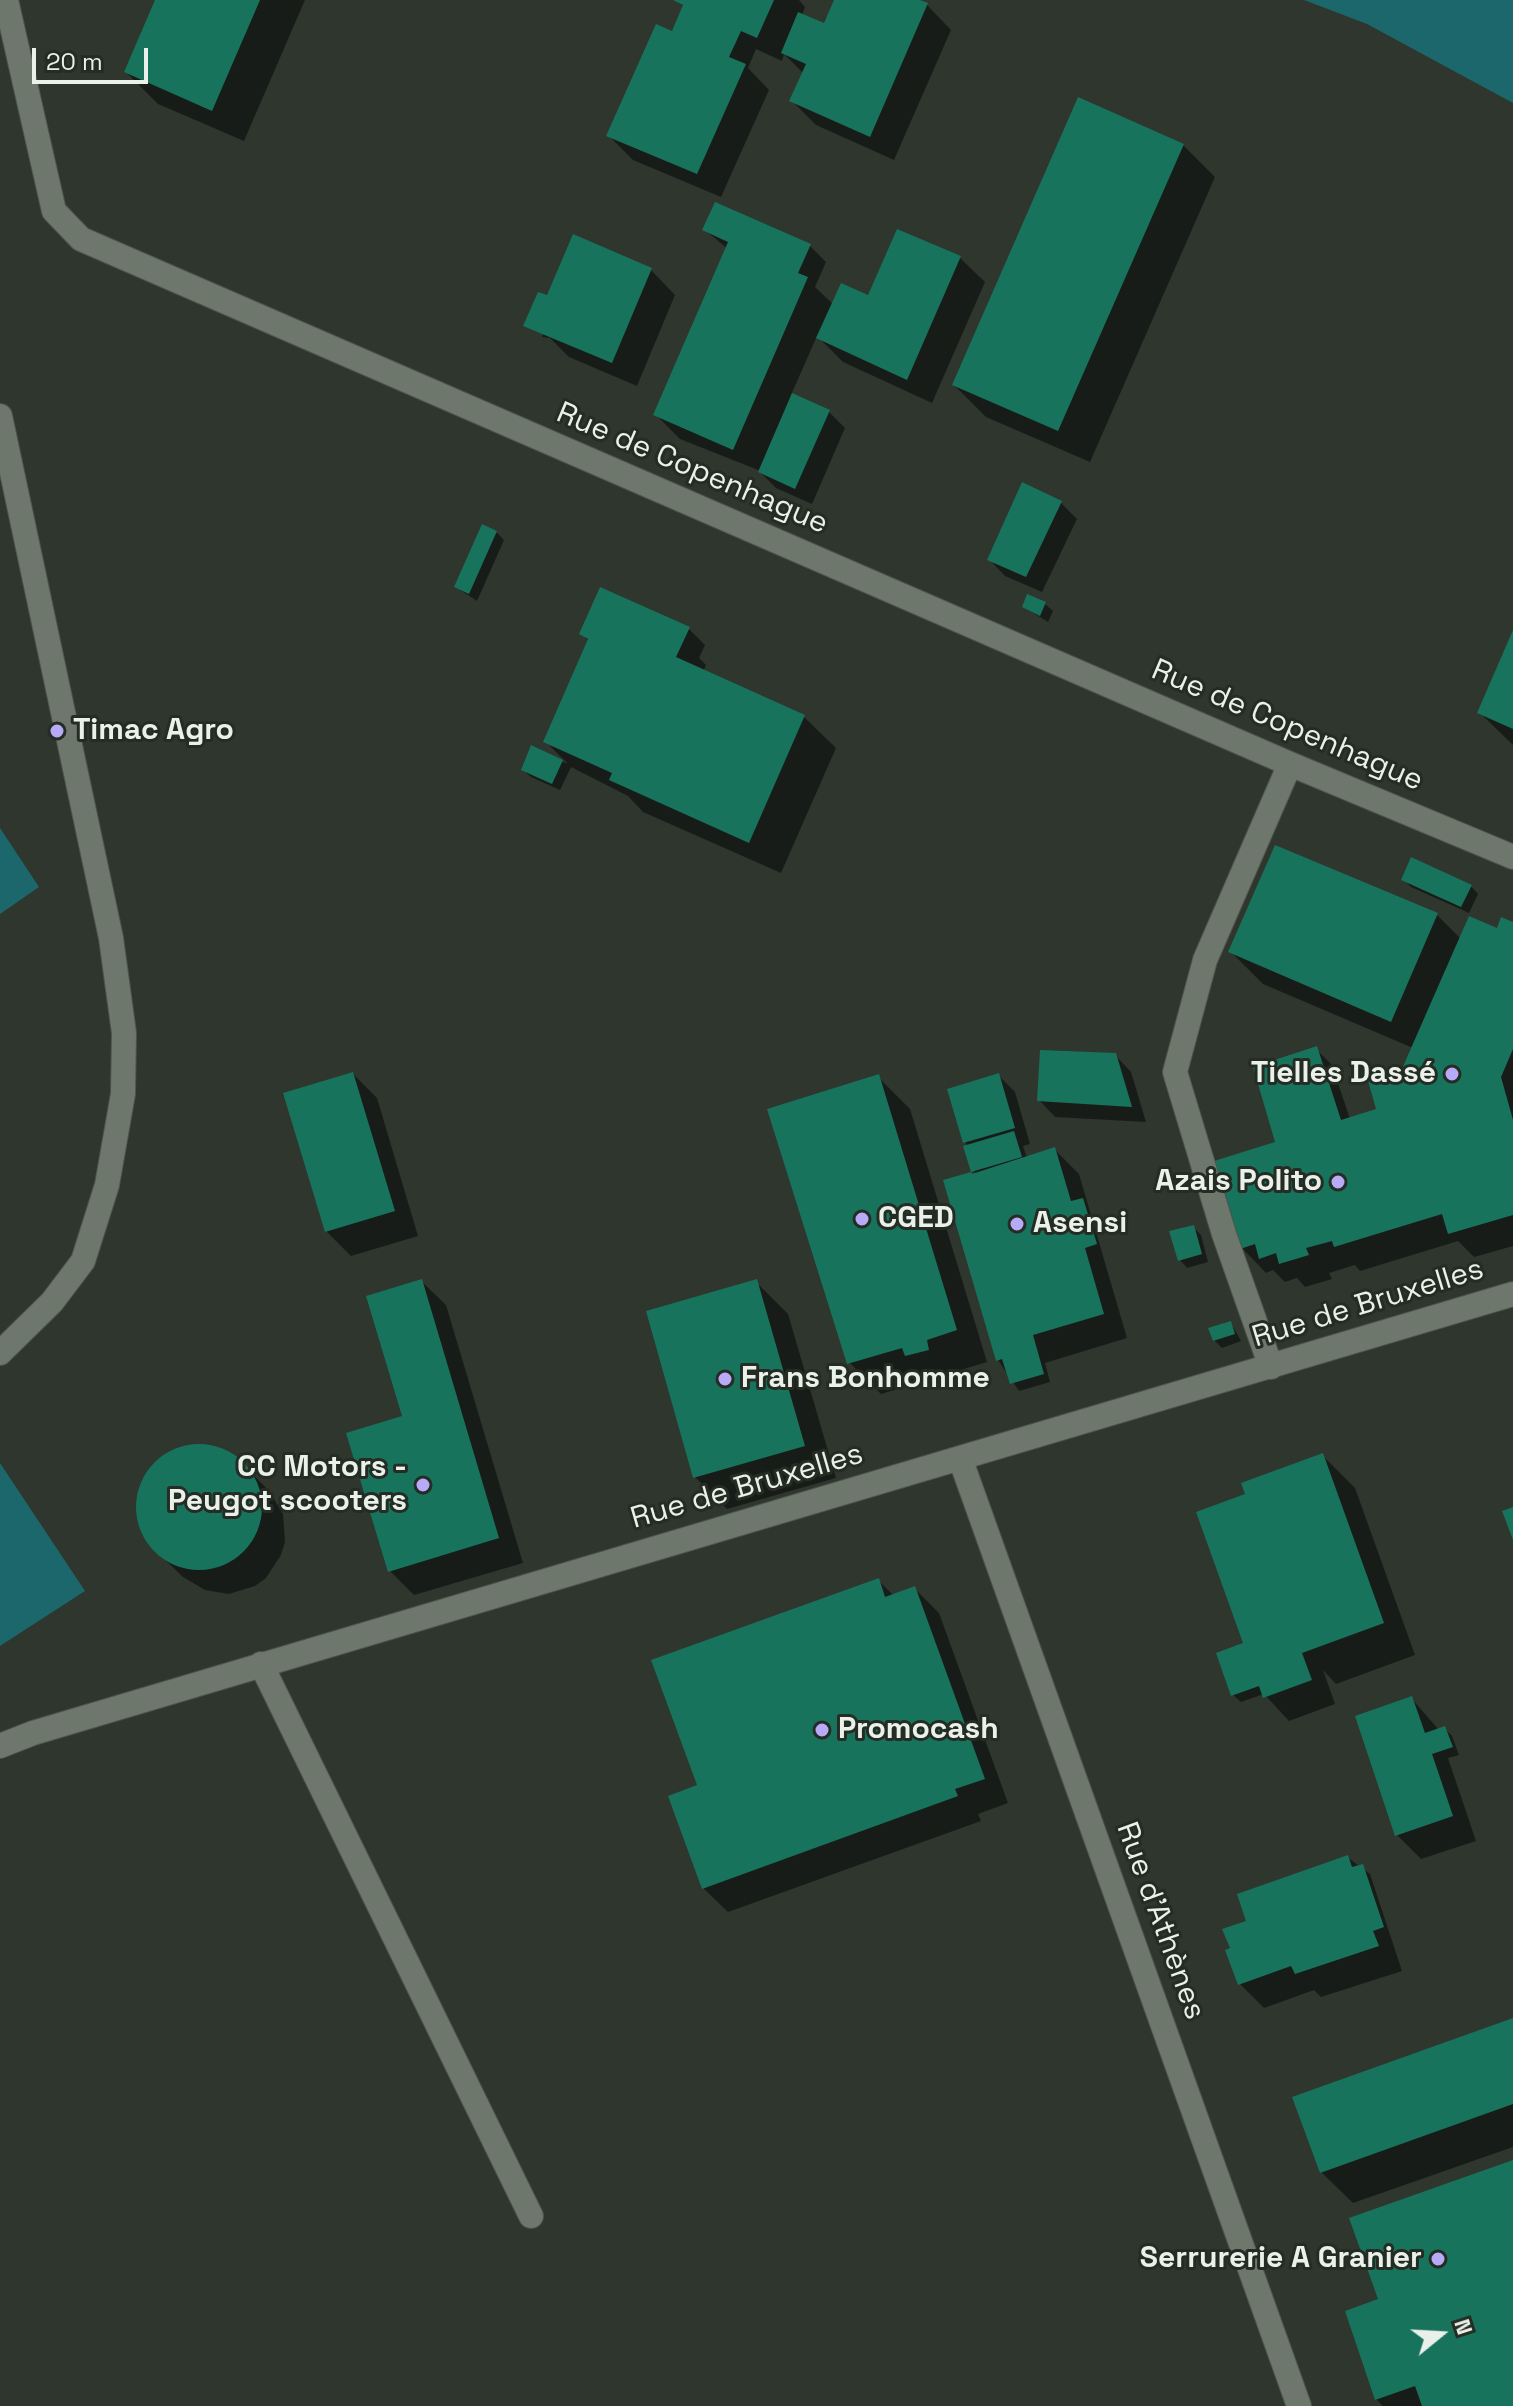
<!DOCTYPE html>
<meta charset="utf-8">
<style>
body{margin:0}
#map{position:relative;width:1513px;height:2406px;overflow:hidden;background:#2e362d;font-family:"Space Grotesk",sans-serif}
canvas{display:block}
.north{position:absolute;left:1401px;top:2294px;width:80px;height:80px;-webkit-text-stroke:6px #242c23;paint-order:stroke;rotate:72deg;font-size:22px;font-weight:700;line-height:32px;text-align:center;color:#eaf0ea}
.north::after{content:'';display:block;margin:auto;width:28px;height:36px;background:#eaf0ea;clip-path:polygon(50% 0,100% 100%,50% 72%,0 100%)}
.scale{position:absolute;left:32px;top:48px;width:116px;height:36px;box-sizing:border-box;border:4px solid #eaf0ea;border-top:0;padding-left:10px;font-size:24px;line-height:28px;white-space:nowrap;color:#eaf0ea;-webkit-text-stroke:6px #242c23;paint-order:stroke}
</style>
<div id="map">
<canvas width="1513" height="2406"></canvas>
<div class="north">N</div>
<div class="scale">20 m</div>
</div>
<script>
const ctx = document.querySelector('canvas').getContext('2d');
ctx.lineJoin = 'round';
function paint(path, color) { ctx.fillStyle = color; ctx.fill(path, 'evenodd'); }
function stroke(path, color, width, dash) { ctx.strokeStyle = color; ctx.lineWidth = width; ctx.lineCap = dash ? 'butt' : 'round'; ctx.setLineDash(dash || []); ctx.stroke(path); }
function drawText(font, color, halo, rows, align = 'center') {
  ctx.font = font + ' "Space Grotesk",sans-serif'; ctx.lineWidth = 6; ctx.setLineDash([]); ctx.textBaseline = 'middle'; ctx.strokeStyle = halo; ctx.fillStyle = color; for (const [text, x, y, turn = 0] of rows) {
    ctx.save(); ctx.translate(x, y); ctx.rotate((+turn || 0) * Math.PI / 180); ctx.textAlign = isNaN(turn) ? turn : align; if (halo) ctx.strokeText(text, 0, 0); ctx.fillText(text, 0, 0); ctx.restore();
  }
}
paint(new Path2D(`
 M 1304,0 L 1513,0 L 1513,103 L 1367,24 Z
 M 0,828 L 39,887 L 0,914 Z
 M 0,1463 L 85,1591 L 0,1646 Z`), '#1c676c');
paint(new Path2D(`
 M 157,0 L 305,0 L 244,141 L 158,104 L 126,72 Z
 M 678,0 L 799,0 L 805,7 L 802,16 L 825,26 L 836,0 L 915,0 L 927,5 L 951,30 L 894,160 L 816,125 L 792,101 L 804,74 L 784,54 L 782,61 L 756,49 L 748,68 L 769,90 L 721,197 L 633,160 L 609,136 L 673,34 L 684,7 Z
 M 1183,145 L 1215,177 L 1090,462 L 986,417 L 954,385 Z
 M 705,230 L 810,246 L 826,262 L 815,287 L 834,305 L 869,298 L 960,258 L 985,282 L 932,403 L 843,362 L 817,336 L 791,395 L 829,412 L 845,428 L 812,504 L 776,488 L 758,470 L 680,439 L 655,414 L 728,249 Z
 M 651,270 L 675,295 L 637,386 L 569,357 L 550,338 L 542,337 L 560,295 Z
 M 1061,503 L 1077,519 L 1042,592 L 1005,576 L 989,559 Z
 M 496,532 L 504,540 L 477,601 L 456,587 Z
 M 1045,604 L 1053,611 L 1048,622 L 1024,607 Z
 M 688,628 L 705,645 L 699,658 L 706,665 L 703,672 L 804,717 L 836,748 L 781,873 L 643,812 L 628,796 L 571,767 L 560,790 L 531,777 L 523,770 L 532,748 L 568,764 L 545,741 L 595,648 L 582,634 Z
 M 1513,635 L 1513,745 L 1479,712 Z
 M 1276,847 L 1437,915 L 1461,939 L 1513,924 L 1513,1246 L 1474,1257 L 1458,1241 L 1360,1271 L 1355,1265 L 1329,1273 L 1332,1279 L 1305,1287 L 1297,1278 L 1285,1282 L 1273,1270 L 1266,1273 L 1242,1248 L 1316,1049 L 1332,1065 L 1350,1119 L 1378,1110 L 1413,1048 L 1263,984 L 1231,952 Z
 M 1403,879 L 1471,886 L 1478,894 L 1469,913 L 1411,887 Z
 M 1115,1055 L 1131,1072 L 1146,1122 L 1055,1117 L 1039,1100 Z
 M 353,1074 L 377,1098 L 418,1236 L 351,1256 L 326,1231 Z
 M 999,1076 L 1015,1092 L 1030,1144 L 1023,1146 L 1027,1158 L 1054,1149 L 1079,1174 L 1127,1338 L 1045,1363 L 1050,1382 L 1019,1391 L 998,1360 L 946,1181 L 978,1176 L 973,1170 L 969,1147 L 965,1142 Z
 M 878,1077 L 910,1109 L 987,1362 L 881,1394 L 849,1362 Z
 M 1193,1227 L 1201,1235 L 1208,1262 L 1187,1268 L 1180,1260 Z
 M 421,1281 L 446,1305 L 523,1563 L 414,1595 L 390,1571 Z
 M 756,1282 L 788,1314 L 836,1478 L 727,1509 L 695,1477 Z
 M 1231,1323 L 1241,1341 L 1222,1348 L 1214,1340 Z
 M 208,1446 L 233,1456 L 244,1465 L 269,1491 L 283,1514 L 285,1542 L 281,1555 L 266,1578 L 255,1586 L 229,1594 L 205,1590 L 183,1577 L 157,1552 L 143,1531 L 138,1506 L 143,1481 L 159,1461 L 181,1448 Z
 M 1323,1456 L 1355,1488 L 1415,1655 L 1336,1684 L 1323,1670 L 1335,1704 L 1289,1721 L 1264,1694 L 1241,1702 L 1233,1695 L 1246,1644 L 1247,1495 Z
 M 879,1581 L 894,1596 L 915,1589 L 939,1613 L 1008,1803 L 978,1814 L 981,1821 L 728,1912 L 703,1888 L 699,1786 Z
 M 1412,1699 L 1439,1730 L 1444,1728 L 1452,1736 L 1459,1755 L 1448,1758 L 1476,1841 L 1421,1859 L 1397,1835 Z
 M 1347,1857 L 1370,1874 L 1402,1971 L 1321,1997 L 1314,1990 L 1264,2008 L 1240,1984 L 1235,1948 L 1249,1922 Z
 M 1513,2020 L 1513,2147 L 1353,2203 L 1321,2172 Z
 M 1513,2163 L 1513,2406 L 1383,2406 L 1376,2399 L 1380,2301 Z`), '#0007');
paint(new Path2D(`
 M 155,0 L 260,0 L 212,111 L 124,72 Z
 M 673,0 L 774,0 L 757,38 L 741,31 L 729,57 L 746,64 L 697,174 L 606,136 L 656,24 L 672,31 L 683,5 Z
 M 834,0 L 920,0 L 928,3 L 870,137 L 789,101 L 806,64 L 781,53 L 798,12 L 824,23 Z
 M 1078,97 L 1184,144 L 1058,431 L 952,385 Z
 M 715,202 L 811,244 L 798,273 L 808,277 L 733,450 L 653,415 L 728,242 L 702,230 Z
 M 897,229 L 961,256 L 907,380 L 816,338 L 841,283 L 868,295 Z
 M 573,234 L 652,268 L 612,363 L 523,326 L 538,292 L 547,295 Z
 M 792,393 L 830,410 L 795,489 L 758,472 Z
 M 1022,482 L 1062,501 L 1026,577 L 987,560 Z
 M 482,524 L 497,531 L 469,594 L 454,587 Z
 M 600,587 L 690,627 L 676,657 L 805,715 L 749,843 L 609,780 L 612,773 L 543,742 L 588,639 L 579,634 Z
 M 1027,594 L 1046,602 L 1040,616 L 1022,607 Z
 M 1513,630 L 1513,729 L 1477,713 Z
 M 531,745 L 563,760 L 552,784 L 521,770 Z
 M 1275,845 L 1438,913 L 1391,1022 L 1228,952 Z
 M 1411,857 L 1472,885 L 1461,907 L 1401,880 Z
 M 1469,916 L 1497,928 L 1501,917 L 1513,922 L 1513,1049 L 1501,1077 L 1513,1120 L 1513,1215 L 1448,1234 L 1442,1214 L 1334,1247 L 1332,1241 L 1306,1248 L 1309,1255 L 1279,1264 L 1276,1253 L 1259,1259 L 1255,1244 L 1240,1249 L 1214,1161 L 1275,1142 L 1253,1067 L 1317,1046 L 1341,1120 L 1376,1109 L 1365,1070 L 1401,1071 Z
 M 1040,1050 L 1116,1053 L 1132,1107 L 1037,1101 Z
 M 353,1072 L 395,1211 L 325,1232 L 283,1093 Z
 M 999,1073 L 1015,1128 L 963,1143 L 947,1089 Z
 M 879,1074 L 957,1330 L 927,1340 L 929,1350 L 905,1356 L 902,1348 L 847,1364 L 767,1109 Z
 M 1014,1131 L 1022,1157 L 971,1172 L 963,1146 Z
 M 1055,1147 L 1071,1201 L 1083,1198 L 1097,1244 L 1085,1248 L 1104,1314 L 1033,1335 L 1044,1374 L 1010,1384 L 1002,1359 L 996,1361 L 943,1180 L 971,1172 L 972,1174 Z
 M 1194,1225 L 1202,1254 L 1178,1261 L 1169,1231 Z
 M 422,1279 L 499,1538 L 388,1572 L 346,1433 L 402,1416 L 366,1296 Z
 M 757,1279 L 805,1446 L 693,1478 L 646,1311 Z
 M 1231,1321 L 1235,1334 L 1213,1341 L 1208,1328 Z
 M136 1507a63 63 0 1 1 126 0a63 63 0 1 1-126 0Z
 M 1323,1453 L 1384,1623 L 1302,1653 L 1312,1680 L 1263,1698 L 1259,1686 L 1231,1696 L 1216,1653 L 1243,1643 L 1196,1512 L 1245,1494 L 1241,1483 Z
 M 1513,1507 L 1513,1540 L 1502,1511 Z
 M 879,1578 L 885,1597 L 915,1586 L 985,1779 L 955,1789 L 958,1796 L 702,1889 L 668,1796 L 697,1785 L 651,1660 Z
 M 1412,1696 L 1425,1733 L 1445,1726 L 1453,1747 L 1432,1754 L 1453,1816 L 1395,1836 L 1355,1716 Z
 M 1348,1855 L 1352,1867 L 1363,1864 L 1384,1927 L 1373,1931 L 1379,1946 L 1295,1974 L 1291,1966 L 1238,1985 L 1225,1950 L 1230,1948 L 1222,1929 L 1246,1921 L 1237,1894 Z
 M 1513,2018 L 1513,2104 L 1320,2173 L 1292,2097 Z
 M 1513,2160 L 1513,2406 L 1422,2406 L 1415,2386 L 1375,2400 L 1345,2311 L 1378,2299 L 1349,2218 Z`), '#18735d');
const minor = new Path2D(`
 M 6,0 L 54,211 L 81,239 L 1290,764 L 1513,857
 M 0,416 L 111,938 L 124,1033 L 123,1094 L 107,1185 L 83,1261 L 52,1302 L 0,1353
 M 1271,1367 L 1224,1234 L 1175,1072 L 1205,960 L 1290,764
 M 960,1458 L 1299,2406
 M 261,1664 L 531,2216
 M 0,1746 L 33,1733 L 1513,1294`);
stroke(minor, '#4d544c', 26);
stroke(minor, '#6d776c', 24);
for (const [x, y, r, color] of [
 [57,731,8,"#b7abf8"],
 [1452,1074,8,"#b7abf8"],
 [1338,1182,8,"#b7abf8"],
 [862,1219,8,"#b7abf8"],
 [1017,1224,8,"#b7abf8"],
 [725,1379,8,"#b7abf8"],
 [423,1485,8,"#b7abf8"],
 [822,1730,8,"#b7abf8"],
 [1438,2259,8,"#b7abf8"]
]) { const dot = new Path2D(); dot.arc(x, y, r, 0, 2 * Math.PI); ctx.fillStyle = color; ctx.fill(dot); stroke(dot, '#242c23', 3); }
drawText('30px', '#eaf0ea', '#242c23', [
 ["Rue de Copenhague",692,469,23],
 ["Rue de Copenhague",1287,726,23],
 ["Rue de Bruxelles",1368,1304,-17],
 ["Rue de Bruxelles",747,1487,-16],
 ["Rue d'Athènes",1160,1921,70]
]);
drawText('bold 30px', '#eaf0ea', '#242c23', [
 ["Timac Agro",73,731],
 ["Tielles Dassé",1436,1074,"right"],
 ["Azais Polito",1322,1182,"right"],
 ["CGED",878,1219],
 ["Asensi",1033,1224],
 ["Frans Bonhomme",741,1379],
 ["CC Motors -",407,1468,"right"],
 ["Peugot scooters",407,1502,"right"],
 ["Promocash",838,1730],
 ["Serrurerie A Granier",1422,2259,"right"]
], 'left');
</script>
